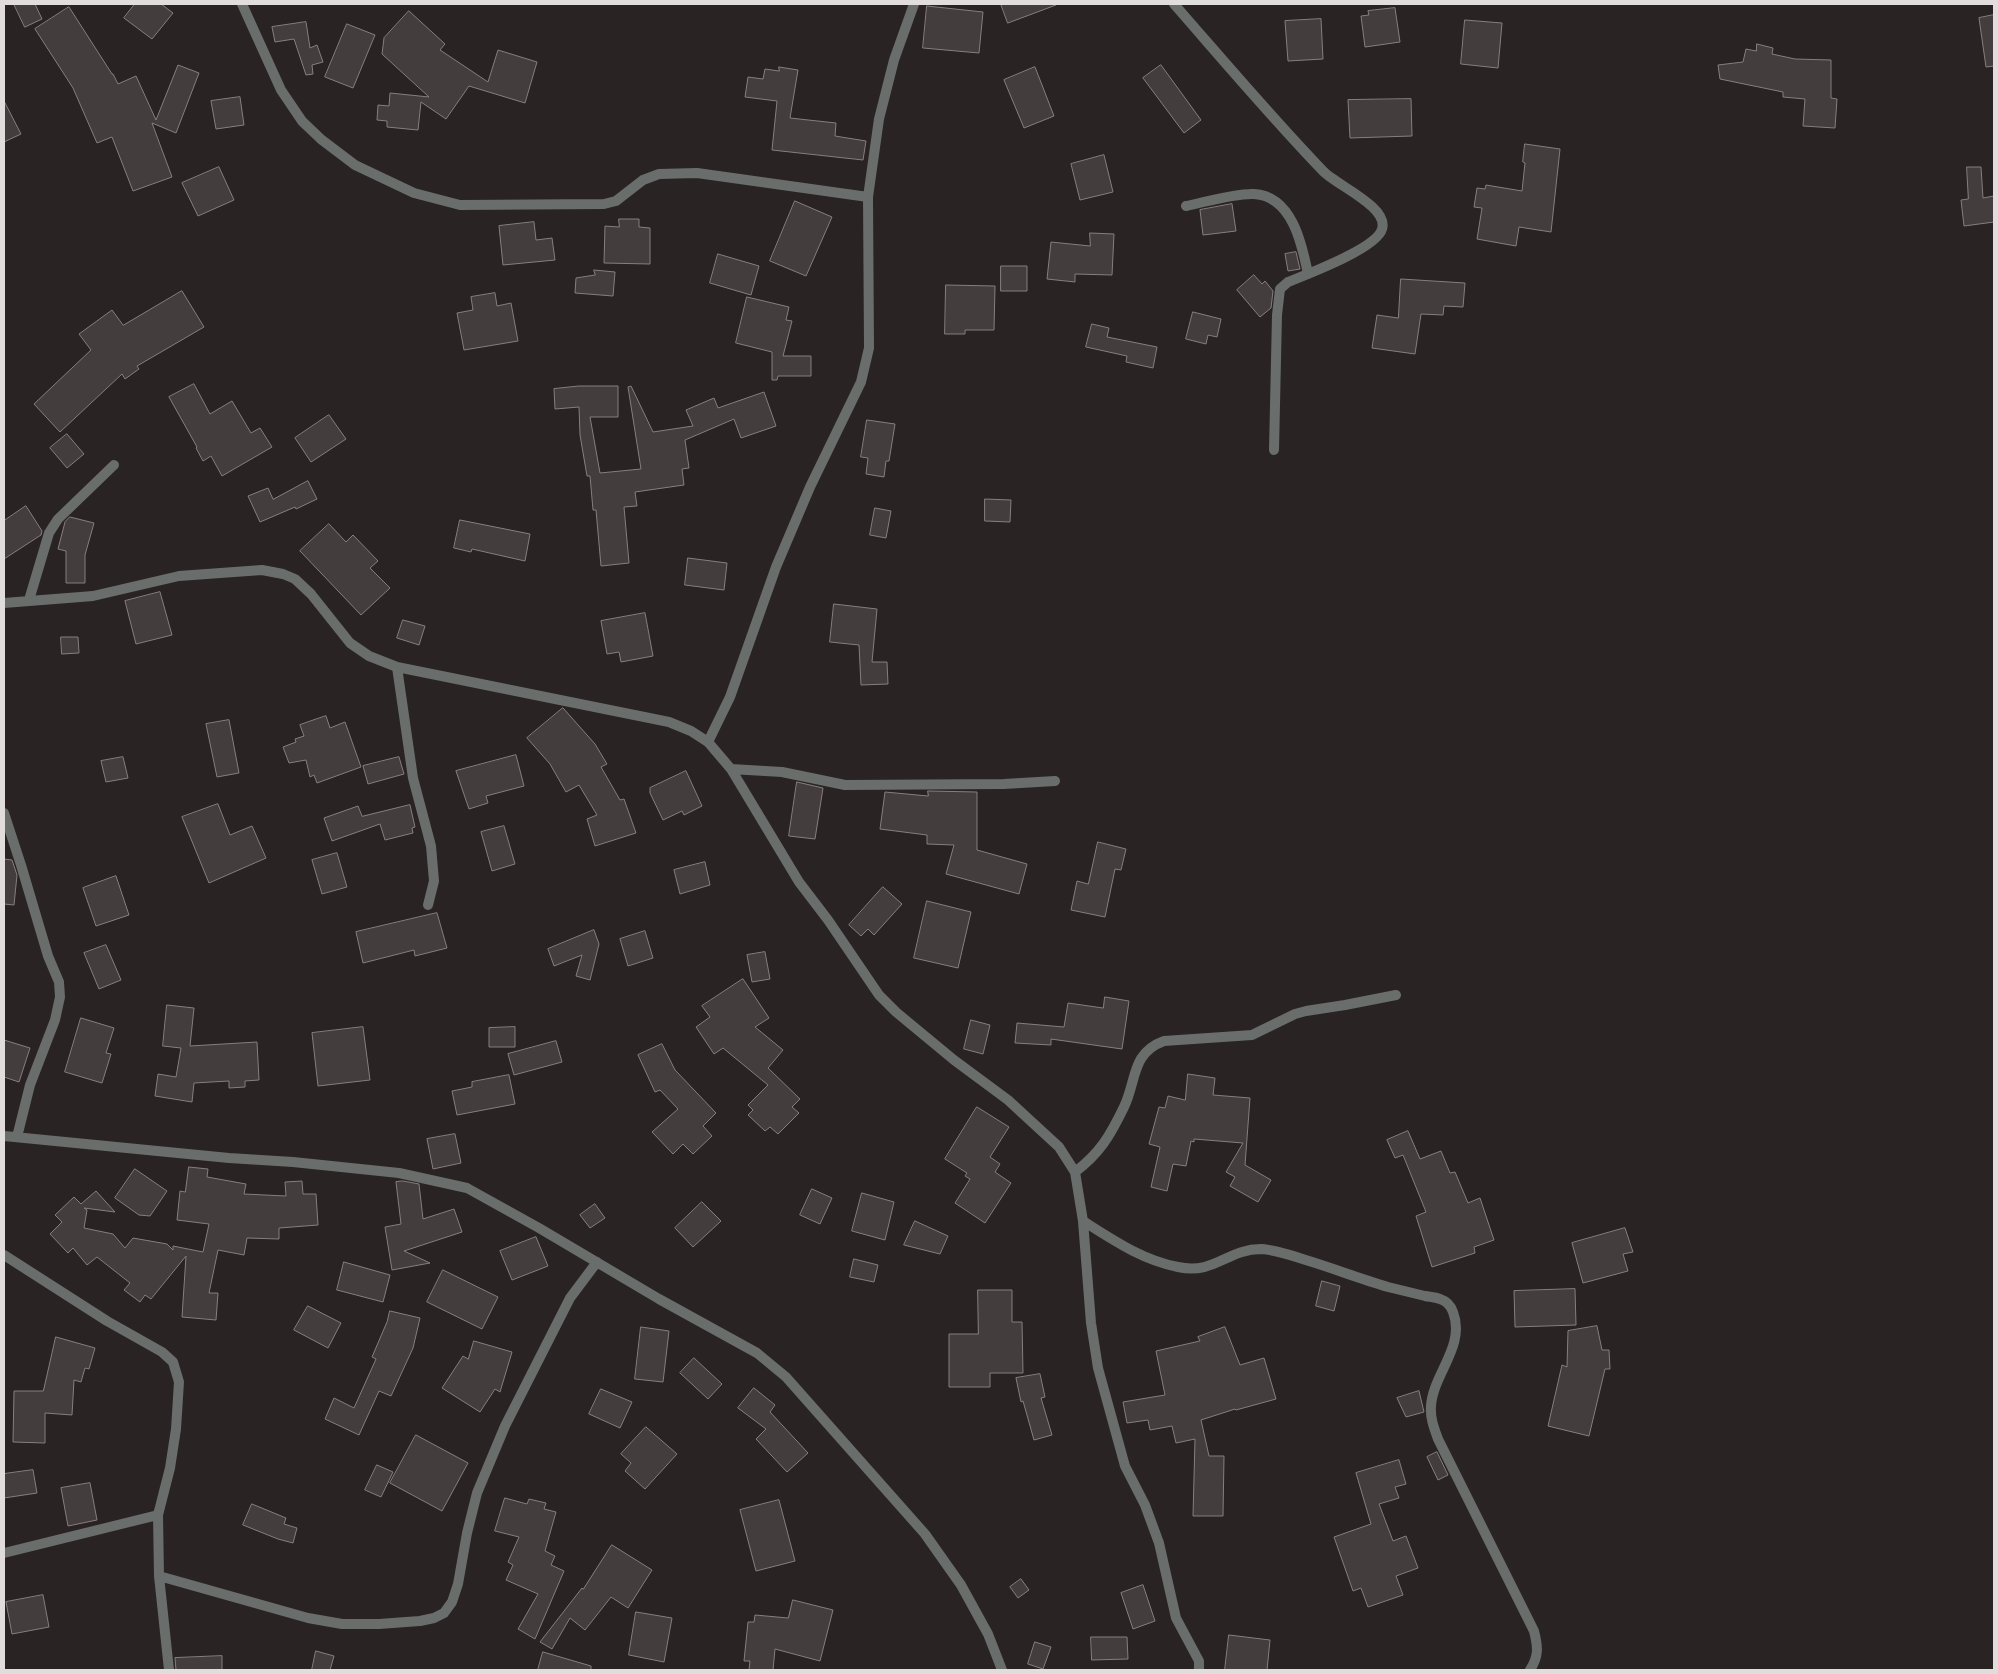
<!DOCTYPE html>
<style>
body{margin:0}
#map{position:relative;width:1998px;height:1674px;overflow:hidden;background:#292323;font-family:Quicksand,sans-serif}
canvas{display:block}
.frame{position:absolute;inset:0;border:5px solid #e2dddd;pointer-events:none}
</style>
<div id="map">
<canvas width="1998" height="1674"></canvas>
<div class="frame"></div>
</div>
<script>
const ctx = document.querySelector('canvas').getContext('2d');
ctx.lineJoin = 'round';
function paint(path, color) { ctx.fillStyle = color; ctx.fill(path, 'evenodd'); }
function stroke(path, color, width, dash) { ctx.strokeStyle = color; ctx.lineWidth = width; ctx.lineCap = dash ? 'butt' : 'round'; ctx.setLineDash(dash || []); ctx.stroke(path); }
const building = new Path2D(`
 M 14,4 L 35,4 L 42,19 L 25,27 Z
 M 135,4 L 161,4 L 173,13 L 152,39 L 124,18 Z
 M 1001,4 L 1055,4 L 1056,5 L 1008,23 Z
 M 927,6 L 983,12 L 979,53 L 923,48 Z
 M 69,7 L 112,74 L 113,74 L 118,84 L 136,76 L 156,120 L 178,65 L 199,73 L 176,133 L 152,123 L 172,177 L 133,191 L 112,137 L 97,143 L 73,88 L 35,29 Z
 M 1395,8 L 1400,42 L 1365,47 L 1361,16 L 1369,15 L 1368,11 Z
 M 409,11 L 445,44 L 440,50 L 488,82 L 498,50 L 537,62 L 525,103 L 469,86 L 446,119 L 421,102 L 418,130 L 387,127 L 387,121 L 377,120 L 378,105 L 389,106 L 390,93 L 429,97 L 382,54 L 384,38 Z
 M 1994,15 L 1994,66 L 1986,67 L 1979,18 Z
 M 1321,19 L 1323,59 L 1288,61 L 1285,21 Z
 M 1465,20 L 1502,23 L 1498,68 L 1461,64 Z
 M 306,22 L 310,48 L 317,45 L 323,62 L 312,65 L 313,74 L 306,75 L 294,39 L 275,42 L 272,27 Z
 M 347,24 L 375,35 L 353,88 L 325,77 Z
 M 1757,44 L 1773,48 L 1772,54 L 1795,59 L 1831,60 L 1831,98 L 1837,99 L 1835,128 L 1803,126 L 1805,99 L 1783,97 L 1783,92 L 1720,79 L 1718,65 L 1743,62 L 1746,49 L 1756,51 Z
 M 1161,65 L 1201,120 L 1184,133 L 1143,78 Z
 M 779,67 L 798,70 L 790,118 L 836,123 L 835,136 L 866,141 L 863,160 L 772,150 L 777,101 L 745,97 L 748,77 L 763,79 L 765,69 L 779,71 Z
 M 1035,67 L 1054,116 L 1024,128 L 1004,80 Z
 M 240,97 L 244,125 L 216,129 L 211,101 Z
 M 1411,99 L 1412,136 L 1350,138 L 1348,100 Z
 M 4,101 L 21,134 L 4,142 Z
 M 1525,144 L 1560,149 L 1551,232 L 1519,227 L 1516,246 L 1477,239 L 1482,208 L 1474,207 L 1477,188 L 1485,189 L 1486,185 L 1522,191 L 1525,163 L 1523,162 Z
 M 1104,155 L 1113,192 L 1080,200 L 1071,164 Z
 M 219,167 L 234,200 L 198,216 L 182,183 Z
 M 1967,167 L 1981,167 L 1983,198 L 1994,196 L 1994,222 L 1964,226 L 1961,200 L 1968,199 Z
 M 795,201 L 832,217 L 806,276 L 770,261 Z
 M 1232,204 L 1236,231 L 1203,235 L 1200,210 Z
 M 619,219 L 639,219 L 639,227 L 650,228 L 650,264 L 604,263 L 605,226 L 619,227 Z
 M 534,222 L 536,240 L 552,238 L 555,260 L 503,265 L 499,226 Z
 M 1090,233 L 1114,234 L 1112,275 L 1075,274 L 1075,282 L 1047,279 L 1051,242 L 1090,246 Z
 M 1296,252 L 1300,269 L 1288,271 L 1285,254 Z
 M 718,254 L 759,266 L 751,295 L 710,283 Z
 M 1001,266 L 1027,266 L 1027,291 L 1001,291 Z
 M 594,270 L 615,272 L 613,296 L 575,293 L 576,278 L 595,275 Z
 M 1254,275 L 1262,284 L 1265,281 L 1273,291 L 1271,308 L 1260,317 L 1237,290 Z
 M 1401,279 L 1465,283 L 1463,307 L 1444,306 L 1443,315 L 1421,314 L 1415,354 L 1372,348 L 1377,315 L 1398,318 Z
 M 946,285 L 995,286 L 994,330 L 965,330 L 965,334 L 945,334 Z
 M 182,291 L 204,327 L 137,366 L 139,369 L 125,379 L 122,374 L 60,432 L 34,404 L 91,350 L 79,334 L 112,310 L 123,325 Z
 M 495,293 L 497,306 L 511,303 L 518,341 L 464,350 L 457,313 L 473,310 L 471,297 Z
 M 747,297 L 789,307 L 786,320 L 792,321 L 783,356 L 811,356 L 811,376 L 778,376 L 777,380 L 772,380 L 772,352 L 736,343 Z
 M 1193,312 L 1221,319 L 1217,337 L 1208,335 L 1206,344 L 1186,339 Z
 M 1092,324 L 1109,328 L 1107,337 L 1157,347 L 1153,368 L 1126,362 L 1127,356 L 1086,347 Z
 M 194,384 L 210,414 L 232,401 L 251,433 L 260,428 L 272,447 L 222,476 L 211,456 L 203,461 L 196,448 L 197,447 L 169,397 Z
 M 579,386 L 618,386 L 618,417 L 590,417 L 600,473 L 641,469 L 628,387 L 631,386 L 653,432 L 693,426 L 686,410 L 714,398 L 718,408 L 764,392 L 776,426 L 741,438 L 734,419 L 685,440 L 689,468 L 682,469 L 684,485 L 635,492 L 637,506 L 624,507 L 629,563 L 601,566 L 596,510 L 593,510 L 590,476 L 587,476 L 580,435 L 579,407 L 555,409 L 554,389 Z
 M 329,415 L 346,439 L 311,462 L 295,438 Z
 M 867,420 L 895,424 L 889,461 L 886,461 L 884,477 L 866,474 L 868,458 L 861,457 Z
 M 67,434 L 84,454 L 67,468 L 50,448 Z
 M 308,481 L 317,499 L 296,509 L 295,507 L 260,522 L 248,496 L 268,488 L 273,499 Z
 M 985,499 L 1011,500 L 1010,522 L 985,521 Z
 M 26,506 L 42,531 L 41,535 L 4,559 L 4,521 Z
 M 875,508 L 891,511 L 886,538 L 870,535 Z
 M 70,517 L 94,523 L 85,555 L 85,583 L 66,583 L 66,551 L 58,549 L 65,522 Z
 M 460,520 L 530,534 L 525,561 L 472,549 L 471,552 L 454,548 Z
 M 329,524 L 346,542 L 353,535 L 378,561 L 370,568 L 390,588 L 361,615 L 300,551 Z
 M 688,558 L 727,563 L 724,590 L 685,585 Z
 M 160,592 L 172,635 L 136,644 L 125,601 Z
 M 834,604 L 877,609 L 872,662 L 887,662 L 888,684 L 861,685 L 859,645 L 830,642 Z
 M 645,613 L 653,656 L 621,662 L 619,652 L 607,654 L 601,621 Z
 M 403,620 L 425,626 L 419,645 L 397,638 Z
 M 61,637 L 78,637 L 79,653 L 62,654 Z
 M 563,708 L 595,744 L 607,764 L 601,767 L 620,800 L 624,799 L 636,833 L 595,846 L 587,819 L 597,815 L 579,785 L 566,792 L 550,764 L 527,738 Z
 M 326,716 L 330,728 L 345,722 L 361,767 L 317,783 L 314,775 L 310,777 L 306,760 L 289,763 L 283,747 L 296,742 L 295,739 L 304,736 L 300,725 Z
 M 229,720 L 239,773 L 217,777 L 206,724 Z
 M 516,755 L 524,786 L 486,796 L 488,803 L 469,809 L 456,771 Z
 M 123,757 L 128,778 L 106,782 L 101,761 Z
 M 399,757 L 404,774 L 368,784 L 363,766 Z
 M 686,771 L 702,806 L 684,815 L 682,811 L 663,820 L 650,793 L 650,788 Z
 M 797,782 L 823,788 L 815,839 L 789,836 Z
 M 928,791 L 977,792 L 977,850 L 1027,864 L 1019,894 L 946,874 L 954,845 L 927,844 L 927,835 L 880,829 L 885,792 L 928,796 Z
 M 218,804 L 230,835 L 252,826 L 266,858 L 209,883 L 182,817 Z
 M 410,805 L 415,827 L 412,828 L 413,833 L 385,840 L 380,824 L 332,841 L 324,818 L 358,806 L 362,816 Z
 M 504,826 L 515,864 L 492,871 L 481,832 Z
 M 1098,842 L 1126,849 L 1121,870 L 1115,869 L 1105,917 L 1071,910 L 1077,881 L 1088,884 Z
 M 337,853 L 347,887 L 322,894 L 312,860 Z
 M 4,859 L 12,860 L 17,875 L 14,905 L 4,904 Z
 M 705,862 L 710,885 L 680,894 L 674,870 Z
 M 116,876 L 129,915 L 96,926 L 83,888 Z
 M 883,887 L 902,904 L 874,935 L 868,929 L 861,936 L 849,925 Z
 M 927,901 L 971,912 L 958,968 L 914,958 Z
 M 437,913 L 447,948 L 415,956 L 414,950 L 363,963 L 356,932 Z
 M 594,930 L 599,944 L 590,980 L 576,976 L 582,955 L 554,966 L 548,949 Z
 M 645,931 L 653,958 L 628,966 L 620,939 Z
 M 106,945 L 121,980 L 99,989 L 84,953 Z
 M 765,952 L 770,979 L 752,982 L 747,955 Z
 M 743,979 L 769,1018 L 755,1027 L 783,1050 L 768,1068 L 800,1099 L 792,1107 L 799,1113 L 778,1134 L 770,1127 L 765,1131 L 748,1115 L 753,1110 L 748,1105 L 768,1085 L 723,1048 L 714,1054 L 696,1027 L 710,1017 L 702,1006 Z
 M 1105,997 L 1129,1001 L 1122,1049 L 1051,1039 L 1051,1045 L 1015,1043 L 1017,1023 L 1064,1027 L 1068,1003 L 1103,1008 Z
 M 167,1005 L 194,1008 L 190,1046 L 257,1042 L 259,1080 L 245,1081 L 245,1087 L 229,1088 L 229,1081 L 194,1083 L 192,1102 L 155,1096 L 158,1074 L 176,1077 L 181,1048 L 163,1046 Z
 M 81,1018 L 114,1028 L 106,1053 L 111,1054 L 102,1083 L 65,1072 Z
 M 971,1020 L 990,1025 L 983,1054 L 964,1049 Z
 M 363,1027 L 370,1080 L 318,1086 L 312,1033 Z
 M 515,1027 L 515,1047 L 489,1047 L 489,1028 Z
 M 4,1040 L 30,1048 L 19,1082 L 4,1077 Z
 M 556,1041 L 562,1062 L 514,1075 L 508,1054 Z
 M 662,1044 L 675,1070 L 716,1113 L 703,1126 L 712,1136 L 693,1154 L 683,1144 L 673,1154 L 652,1132 L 678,1109 L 660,1090 L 655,1092 L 638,1055 Z
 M 1188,1074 L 1215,1078 L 1213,1095 L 1250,1098 L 1245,1165 L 1271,1180 L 1258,1202 L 1230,1186 L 1235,1177 L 1226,1172 L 1243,1143 L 1194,1139 L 1194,1142 L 1191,1141 L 1186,1166 L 1173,1164 L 1167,1191 L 1151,1187 L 1160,1147 L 1149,1144 L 1159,1107 L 1165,1108 L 1168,1096 L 1185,1100 Z
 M 509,1075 L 515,1104 L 457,1115 L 452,1091 L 472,1087 L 472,1082 Z
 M 977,1107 L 1009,1127 L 990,1157 L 1000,1164 L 995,1172 L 1011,1183 L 985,1223 L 955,1203 L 970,1179 L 965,1176 L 967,1173 L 945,1159 Z
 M 1408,1131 L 1420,1159 L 1441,1151 L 1450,1173 L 1455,1172 L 1468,1203 L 1480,1198 L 1494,1240 L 1474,1247 L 1475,1253 L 1432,1267 L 1416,1216 L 1426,1212 L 1403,1155 L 1395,1158 L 1387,1140 Z
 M 455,1134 L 461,1163 L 433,1169 L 427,1139 Z
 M 189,1167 L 208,1169 L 207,1177 L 246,1184 L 244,1194 L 286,1196 L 285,1182 L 302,1181 L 303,1194 L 316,1194 L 318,1225 L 279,1228 L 279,1239 L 247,1238 L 244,1255 L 218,1250 L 209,1293 L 218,1293 L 216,1320 L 182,1317 L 186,1256 L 151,1299 L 145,1295 L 140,1302 L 124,1290 L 130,1283 L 97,1257 L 87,1265 L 73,1248 L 68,1253 L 50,1234 L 62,1222 L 55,1215 L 74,1197 L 81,1204 L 96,1191 L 115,1212 L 84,1208 L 87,1210 L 84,1228 L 113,1234 L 125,1248 L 133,1238 L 167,1244 L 173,1250 L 173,1246 L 203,1252 L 209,1224 L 177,1220 L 180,1191 L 185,1192 Z
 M 135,1169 L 167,1191 L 150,1216 L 139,1215 L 115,1198 Z
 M 403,1181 L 419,1184 L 423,1219 L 454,1209 L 462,1232 L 404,1251 L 430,1263 L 392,1270 L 385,1227 L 401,1224 L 396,1182 Z
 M 812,1189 L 832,1198 L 820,1224 L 800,1215 Z
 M 862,1193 L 894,1202 L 885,1240 L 852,1231 Z
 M 702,1202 L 721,1221 L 693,1247 L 675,1228 Z
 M 595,1204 L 605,1218 L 590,1228 L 580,1215 Z
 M 915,1221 L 948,1236 L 940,1254 L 904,1245 Z
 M 1625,1228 L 1633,1252 L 1623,1254 L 1628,1271 L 1583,1283 L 1572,1243 Z
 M 536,1237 L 548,1266 L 512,1280 L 500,1251 Z
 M 854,1259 L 878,1265 L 874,1282 L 850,1277 Z
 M 344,1262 L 390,1275 L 383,1302 L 337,1290 Z
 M 443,1270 L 498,1297 L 482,1329 L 427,1302 Z
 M 1322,1281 L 1340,1286 L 1334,1311 L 1316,1306 Z
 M 1575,1289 L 1576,1325 L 1515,1327 L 1514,1291 Z
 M 978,1290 L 1012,1290 L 1012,1322 L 1022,1322 L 1023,1373 L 990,1373 L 990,1387 L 949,1387 L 949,1334 L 978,1334 Z
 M 308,1306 L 341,1323 L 328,1348 L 294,1330 Z
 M 390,1311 L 420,1318 L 413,1348 L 391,1396 L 379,1391 L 359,1435 L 325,1419 L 334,1398 L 354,1408 L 376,1359 L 372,1357 L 387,1322 Z
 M 1597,1326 L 1602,1350 L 1609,1350 L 1610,1369 L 1605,1369 L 1589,1436 L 1548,1426 L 1562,1365 L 1567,1367 L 1568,1331 Z
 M 641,1327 L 669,1331 L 663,1382 L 635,1379 Z
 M 1225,1327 L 1240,1365 L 1264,1358 L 1276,1399 L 1236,1410 L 1235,1409 L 1201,1420 L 1209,1456 L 1224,1456 L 1223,1516 L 1193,1516 L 1195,1439 L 1176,1443 L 1172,1426 L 1150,1430 L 1148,1420 L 1127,1423 L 1123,1402 L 1165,1395 L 1156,1351 L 1200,1341 L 1198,1337 Z
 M 56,1337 L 95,1348 L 89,1369 L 85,1368 L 81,1382 L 74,1380 L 72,1415 L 45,1413 L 45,1443 L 13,1442 L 14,1391 L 43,1391 Z
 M 474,1341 L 512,1352 L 500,1392 L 495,1389 L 480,1412 L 442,1388 L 463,1356 L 468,1359 Z
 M 694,1358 L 722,1384 L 708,1399 L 680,1373 Z
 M 1040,1374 L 1045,1397 L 1041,1398 L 1052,1435 L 1034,1440 L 1023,1401 L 1021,1402 L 1016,1378 Z
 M 754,1388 L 775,1405 L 770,1412 L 808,1453 L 787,1472 L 756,1439 L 766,1429 L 738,1408 Z
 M 601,1389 L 632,1402 L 620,1428 L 589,1414 Z
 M 1419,1391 L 1424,1412 L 1406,1417 L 1397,1398 Z
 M 646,1427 L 677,1454 L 645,1489 L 625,1471 L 631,1463 L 621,1454 Z
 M 416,1435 L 468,1463 L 442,1511 L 390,1483 Z
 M 1437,1452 L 1448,1475 L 1438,1480 L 1427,1457 Z
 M 1399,1460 L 1406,1484 L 1395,1487 L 1399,1498 L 1379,1504 L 1393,1541 L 1406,1536 L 1418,1568 L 1396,1576 L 1403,1595 L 1368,1607 L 1361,1588 L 1353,1591 L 1334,1537 L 1371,1524 L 1356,1473 Z
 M 377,1465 L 393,1472 L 381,1497 L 365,1490 Z
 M 33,1470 L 37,1493 L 4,1498 L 4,1474 Z
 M 90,1483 L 97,1520 L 68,1526 L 61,1488 Z
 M 505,1498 L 527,1504 L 529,1499 L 546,1503 L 544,1509 L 556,1512 L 545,1551 L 555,1556 L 551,1565 L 564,1571 L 535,1639 L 518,1629 L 538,1594 L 506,1580 L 513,1565 L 508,1562 L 519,1537 L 495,1531 Z
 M 779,1500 L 795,1561 L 756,1571 L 740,1510 Z
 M 252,1504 L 286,1518 L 284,1524 L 297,1528 L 293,1543 L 278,1539 L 243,1525 Z
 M 612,1545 L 652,1570 L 628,1608 L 611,1597 L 585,1630 L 570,1618 L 552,1649 L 540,1642 L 582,1588 L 583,1589 Z
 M 1021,1579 L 1029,1590 L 1018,1598 L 1010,1587 Z
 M 1143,1585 L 1155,1621 L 1133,1629 L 1121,1593 Z
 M 43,1595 L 49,1627 L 12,1634 L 6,1602 Z
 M 793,1600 L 833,1610 L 820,1661 L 775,1649 L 773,1670 L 749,1670 L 750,1661 L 744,1661 L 748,1622 L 754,1622 L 755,1615 L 788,1618 Z
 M 636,1612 L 672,1618 L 664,1662 L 629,1655 Z
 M 1229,1635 L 1270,1640 L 1267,1670 L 1225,1670 Z
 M 1091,1637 L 1127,1637 L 1128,1659 L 1092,1660 Z
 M 1035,1642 L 1051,1647 L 1043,1669 L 1028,1664 Z
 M 316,1651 L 334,1656 L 330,1670 L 312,1670 Z
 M 543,1652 L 591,1666 L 591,1670 L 538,1670 Z
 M 222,1656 L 222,1670 L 176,1670 L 175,1658 Z`);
paint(building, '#443d3d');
stroke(building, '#877f7f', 1);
stroke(new Path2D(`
 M 242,4 L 281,90 L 302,121 L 322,140 L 355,165 L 414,193 L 460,205 L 604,204 L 616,201 L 643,180 L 659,174 L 697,173 L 868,197
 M 1174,4 C 1223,60 1271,117 1323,171 C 1336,185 1389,207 1382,229 C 1377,248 1308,274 1288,282 L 1280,289 L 1277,315 L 1274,450
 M 1186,206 C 1205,202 1236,193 1254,194 C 1292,196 1302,244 1308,274
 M 29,600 L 49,533 L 58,519 L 114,465
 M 4,603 L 93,596 L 179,576 L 262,570 L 283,574 L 295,579 L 311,594 L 350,643 L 369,656 L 397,667 L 669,722 L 691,731 L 708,742 L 731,769 L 799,882 L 828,920 L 879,995 L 896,1012 L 954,1060 L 1008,1100 L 1059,1147 L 1075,1172 L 1083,1221 L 1091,1323 L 1098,1368 L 1125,1466 L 1145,1505 L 1159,1543 L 1176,1618 L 1199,1661 L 1199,1670
 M 397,667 L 413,778 L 431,846 L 434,881 L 428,905
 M 708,742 L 730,697 L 776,567 L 810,487 L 861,382 L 869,348 L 868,197 L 879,119 L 894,60 L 914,4
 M 731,769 L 782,772 L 845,785 L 1004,784 L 1055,781
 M 4,813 L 21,865 L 48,956 L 59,982 L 60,997 L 55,1020 L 30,1085 L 17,1137
 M 4,1136 L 229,1158 L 293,1162 L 399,1173 L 467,1188 L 539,1228 L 659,1299 L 757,1353 L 786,1377 L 925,1534 L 961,1585 L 988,1634 L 1002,1670
 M 1075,1172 C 1100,1153 1110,1136 1124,1107 C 1137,1080 1131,1053 1164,1041 L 1252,1035 L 1295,1014 L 1306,1011 L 1345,1005 L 1396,995
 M 1083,1221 C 1113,1240 1142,1260 1178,1267 C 1215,1275 1227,1249 1261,1249 C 1277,1250 1293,1256 1309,1261 C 1335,1269 1361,1279 1388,1287 C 1400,1290 1413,1293 1425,1296 C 1430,1297 1435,1297 1440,1299 C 1446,1301 1451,1306 1453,1312 C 1466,1346 1433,1374 1431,1406 C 1430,1418 1434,1428 1438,1439 L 1534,1631 C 1538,1647 1539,1656 1530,1670
 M 4,1255 L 107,1321 L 162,1352 L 173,1362 L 179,1382 L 176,1429 L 170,1468 L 158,1515 L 159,1576 L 169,1670
 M 4,1553 L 158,1515
 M 159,1576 L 308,1618 L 342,1624 L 379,1624 L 420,1621 L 434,1618 L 444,1613 L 452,1602 L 458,1584 L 467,1533 L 477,1493 L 505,1426 L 570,1298 L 597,1262`), '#696d6c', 10);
</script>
